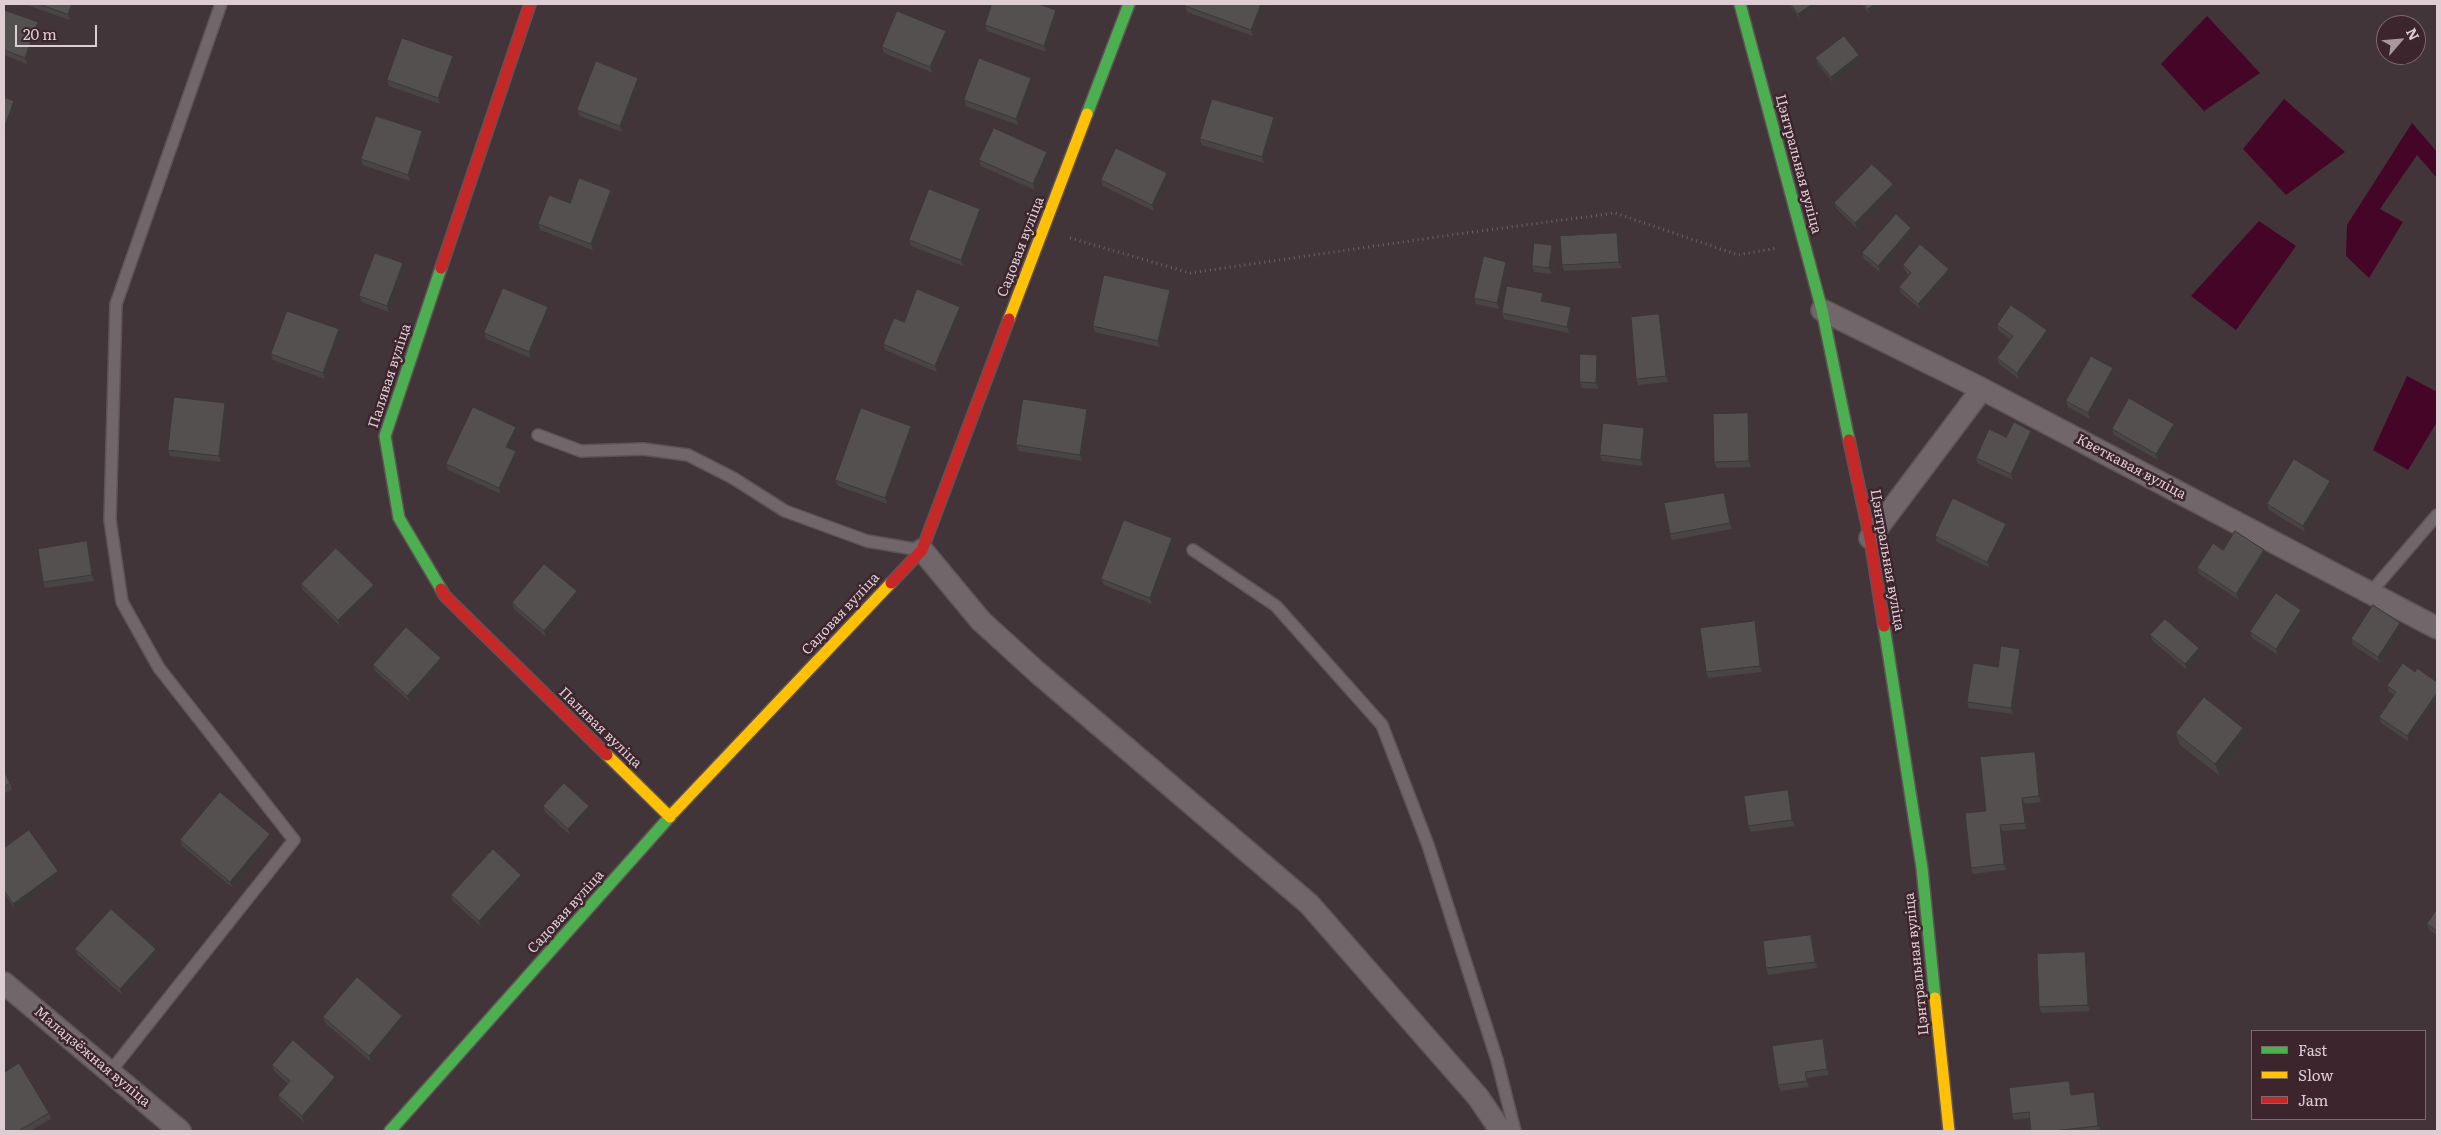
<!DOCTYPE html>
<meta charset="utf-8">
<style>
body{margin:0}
#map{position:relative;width:2441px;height:1135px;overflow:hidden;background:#423539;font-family:Literata,serif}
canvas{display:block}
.frame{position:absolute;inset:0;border:5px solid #deced3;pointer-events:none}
.legend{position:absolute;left:2251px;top:1030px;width:175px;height:90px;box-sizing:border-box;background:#3d252e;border:1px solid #7d6970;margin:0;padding:6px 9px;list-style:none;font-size:15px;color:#deced3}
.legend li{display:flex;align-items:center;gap:10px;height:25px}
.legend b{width:25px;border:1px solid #7d6970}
.north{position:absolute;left:2376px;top:15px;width:50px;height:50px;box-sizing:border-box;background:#3d252e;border:1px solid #7d6970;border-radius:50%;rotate:63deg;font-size:14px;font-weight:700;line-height:20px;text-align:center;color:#deced3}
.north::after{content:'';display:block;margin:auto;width:18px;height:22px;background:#a7989d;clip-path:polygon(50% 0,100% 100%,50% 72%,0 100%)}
.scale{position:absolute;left:15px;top:25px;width:82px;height:22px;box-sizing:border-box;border:2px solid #deced3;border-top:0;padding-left:6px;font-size:15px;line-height:18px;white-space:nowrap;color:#deced3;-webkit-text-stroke:4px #3d252e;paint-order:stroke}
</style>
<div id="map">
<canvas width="2441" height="1135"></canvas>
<div class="frame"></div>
<ul class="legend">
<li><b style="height:6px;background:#4caf50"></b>Fast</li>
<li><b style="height:6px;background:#ffc107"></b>Slow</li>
<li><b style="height:6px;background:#c62828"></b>Jam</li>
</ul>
<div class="north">N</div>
<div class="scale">20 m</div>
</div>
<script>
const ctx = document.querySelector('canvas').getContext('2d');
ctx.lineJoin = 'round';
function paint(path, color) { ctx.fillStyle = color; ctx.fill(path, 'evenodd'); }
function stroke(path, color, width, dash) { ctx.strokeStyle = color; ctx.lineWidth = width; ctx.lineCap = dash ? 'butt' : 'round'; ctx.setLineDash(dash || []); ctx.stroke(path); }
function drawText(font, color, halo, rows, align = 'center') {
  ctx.font = font + ' Literata,serif'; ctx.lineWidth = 5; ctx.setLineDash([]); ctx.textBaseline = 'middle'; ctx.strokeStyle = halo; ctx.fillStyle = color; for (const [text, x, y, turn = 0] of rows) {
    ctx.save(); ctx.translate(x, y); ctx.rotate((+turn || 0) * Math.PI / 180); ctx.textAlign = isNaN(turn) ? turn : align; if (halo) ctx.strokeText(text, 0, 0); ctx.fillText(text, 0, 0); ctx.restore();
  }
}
paint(new Path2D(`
 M 2207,16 L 2260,73 L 2204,111 L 2161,64 Z
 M 2284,99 L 2345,152 L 2286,195 L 2243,149 Z
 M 2412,123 L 2437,152 L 2437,178 L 2417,155 L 2380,209 L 2403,222 L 2369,278 L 2346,256 L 2347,225 Z
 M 2259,221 L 2296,246 L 2236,330 L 2191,296 Z
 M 2407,376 L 2437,392 L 2437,422 L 2408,470 L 2373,450 Z`), '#440526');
const lane = new Path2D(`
 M 538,435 L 581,451 L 643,449 L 688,455 L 733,478 L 785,511 L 867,541 L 920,550
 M 1193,550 L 1276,606 L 1382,725 L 1428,845 L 1497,1060 L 1515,1131
 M 2371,592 L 2437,515
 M 110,1072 L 294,840 L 159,668 L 122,602 L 110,520 L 116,304 L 221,4`);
const street = new Path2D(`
 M 1822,310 L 1982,389 L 2437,628
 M 1870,538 L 1982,389
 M 922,550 L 981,621 L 1037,672 L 1309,904 L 1478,1097 L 1501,1131
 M 4,983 L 180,1131`);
const fast = new Path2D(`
 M 1740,4 L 1822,310 L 1849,440
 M 1087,114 L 1129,4
 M 441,589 L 399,518 L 385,436 L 441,268
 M 1884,626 L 1922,868 L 1935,998
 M 390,1131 L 674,812`);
const slow = new Path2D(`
 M 1009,319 L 1087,114
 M 607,755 L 670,817
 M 674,812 L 891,583
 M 1935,998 L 1949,1131`);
const jam = new Path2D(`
 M 441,268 L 530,4
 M 1849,440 L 1870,538 L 1884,626
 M 891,583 L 922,550 L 1009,319
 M 441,589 L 445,596 L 607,755`);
stroke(lane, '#5f5357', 14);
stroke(street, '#5f5357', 24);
stroke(fast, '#5f5357', 14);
stroke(slow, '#5f5357', 14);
stroke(jam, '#5f5357', 14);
stroke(new Path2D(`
 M 1070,238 L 1190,273 L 1451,235 L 1615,213 L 1738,255 L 1777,248`), '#6d6367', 3, [1, 4]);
stroke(lane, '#71666a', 11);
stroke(street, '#71666a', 21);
stroke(fast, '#4caf50', 11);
stroke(slow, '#ffc107', 11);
stroke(jam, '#c62828', 11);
paint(new Path2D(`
 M 24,4 L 76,4 L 70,20 Z
 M 1265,4 L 1253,36 L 1187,12 L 1185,6 Z
 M 1789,4 L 1823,4 L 1800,20 Z
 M 1862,4 L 1885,4 L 1870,15 Z
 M 4,10 L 40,28 L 27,64 L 4,55 Z
 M 1058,16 L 1046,52 L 987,31 L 985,25 Z
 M 948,37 L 933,73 L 884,53 L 882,47 Z
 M 1859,55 L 1861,61 L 1833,83 L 1818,64 L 1815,58 Z
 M 453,56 L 455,62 L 440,104 L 389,86 L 387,80 Z
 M 638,78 L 640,84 L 622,132 L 580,116 L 577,110 Z
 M 1031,78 L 1033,84 L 1018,125 L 966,106 L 964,100 Z
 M 1276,123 L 1264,163 L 1202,145 L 1200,139 Z
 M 422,131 L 424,137 L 410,181 L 363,165 L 361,159 Z
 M 1049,158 L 1035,190 L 981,166 L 979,160 Z
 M 1167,173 L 1169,179 L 1154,211 L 1103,186 L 1101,180 Z
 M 1893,184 L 1895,190 L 1857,229 L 1837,209 L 1834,203 Z
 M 611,190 L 613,196 L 593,250 L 540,230 L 538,224 L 570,203 Z
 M 980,209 L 983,215 L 963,266 L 911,246 L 909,240 Z
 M 1617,233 L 1620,239 L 1622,268 L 1564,271 L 1562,265 Z
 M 1914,234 L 1880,272 L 1864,259 L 1862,253 Z
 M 1552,245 L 1554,251 L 1552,274 L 1534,272 L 1532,266 Z
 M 1506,262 L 1508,268 L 1499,309 L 1476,304 L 1474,298 Z
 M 1903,265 L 1949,269 L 1951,275 L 1921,310 L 1901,293 L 1899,287 L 1909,275 L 1905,271 Z
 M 405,269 L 389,312 L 362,302 L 359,296 Z
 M 1170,290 L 1172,296 L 1160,347 L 1095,332 L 1093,326 Z
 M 1543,293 L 1545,299 L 1545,302 L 1573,313 L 1569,333 L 1504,319 L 1502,313 Z
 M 548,307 L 550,313 L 531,358 L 486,339 L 484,333 Z
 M 962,313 L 937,372 L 885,350 L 883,344 L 904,322 Z
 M 1662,320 L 1668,382 L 1638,385 L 1636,379 Z
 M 1997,325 L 2049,336 L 2019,379 L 1999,364 L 1997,358 L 2010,339 L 1999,331 Z
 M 339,329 L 341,335 L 325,379 L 273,360 L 271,354 Z
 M 1600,361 L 1599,389 L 1582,388 L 1580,382 Z
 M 2113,368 L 2115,374 L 2090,419 L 2068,407 L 2066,401 Z
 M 225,403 L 227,409 L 221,462 L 170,456 L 168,450 Z
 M 1089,415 L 1082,461 L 1019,451 L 1016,445 Z
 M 1750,419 L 1751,467 L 1717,468 L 1714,462 Z
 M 2174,424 L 2176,430 L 2158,460 L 2114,435 L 2112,429 Z
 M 911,426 L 913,432 L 888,504 L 838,486 L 835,480 Z
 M 516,427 L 518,433 L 510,449 L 516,451 L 518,457 L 501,494 L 448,470 L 446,464 Z
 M 1644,428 L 1647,434 L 1643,466 L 1602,461 L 1600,455 Z
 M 2031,431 L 2034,437 L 2013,480 L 1978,464 L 1976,458 Z
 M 2330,481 L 2332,487 L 2305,532 L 2269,510 L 2267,504 Z
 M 1726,499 L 1732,529 L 1672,540 L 1670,534 Z
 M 2006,524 L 2008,530 L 1990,568 L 1937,542 L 1935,536 Z
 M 1172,538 L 1175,544 L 1152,604 L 1104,585 L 1101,579 Z
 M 89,547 L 94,581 L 45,588 L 43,582 Z
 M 2223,550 L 2267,556 L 2239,600 L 2199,574 L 2197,568 Z
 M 301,584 L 374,585 L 376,591 L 340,626 L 303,590 Z
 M 577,591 L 579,597 L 546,637 L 514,609 L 512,603 Z
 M 2303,616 L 2278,655 L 2252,638 L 2250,632 Z
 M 1757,627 L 1762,672 L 1708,678 L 1706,672 Z
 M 2402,629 L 2380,663 L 2353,645 L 2351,639 Z
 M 2150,635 L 2201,654 L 2187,670 L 2153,641 Z
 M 2022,655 L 2013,714 L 1969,708 L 1967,702 L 1998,667 Z
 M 2403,663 L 2409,742 L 2381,723 L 2379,717 L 2394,695 L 2389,692 L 2387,686 Z
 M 443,664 L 410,702 L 375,671 L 373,665 Z
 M 2176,733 L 2247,740 L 2220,776 L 2180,745 Z
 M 2037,758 L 2041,802 L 2025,804 L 2027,829 L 2002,831 L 2006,870 L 1973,874 L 1971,868 L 1986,811 Z
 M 4,771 L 10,783 L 12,789 L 4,794 Z
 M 1790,796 L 1795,826 L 1751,832 L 1748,826 Z
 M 543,806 L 589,806 L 591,812 L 570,835 L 545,812 Z
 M 270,834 L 272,840 L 233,888 L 182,846 L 180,840 Z
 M 4,848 L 60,877 L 15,910 L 4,893 Z
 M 523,881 L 481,927 L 453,901 L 451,895 Z
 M 2437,909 L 2437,935 L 2429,930 L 2427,924 Z
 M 1813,941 L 1817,968 L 1768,975 L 1766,968 Z
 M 75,949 L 156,949 L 158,955 L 122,995 L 78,955 Z
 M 2087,958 L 2090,1011 L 2042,1013 L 2039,1007 Z
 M 402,1016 L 404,1022 L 371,1062 L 325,1023 L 323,1017 Z
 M 1823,1039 L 1825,1045 L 1829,1075 L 1807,1078 L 1809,1087 L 1781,1091 L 1778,1085 Z
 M 272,1065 L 337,1083 L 304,1122 L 280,1101 L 278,1095 L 288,1084 L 274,1071 Z
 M 2069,1081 L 2071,1087 L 2072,1095 L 2094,1092 L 2096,1098 L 2101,1131 L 2031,1131 L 2029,1118 L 2014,1120 L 2012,1114 Z
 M 49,1113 L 51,1119 L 30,1131 L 4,1131 Z`), '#484544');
paint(new Path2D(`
 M 72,4 L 76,4 L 70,20 L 68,14 Z
 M 1261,4 L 1265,4 L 1253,36 L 1251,30 Z
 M 1812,4 L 1823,4 L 1800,20 L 1798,14 Z
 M 1874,4 L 1885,4 L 1870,15 L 1868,9 Z
 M 1056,10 L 1058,16 L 1046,52 L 1044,46 Z
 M 38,22 L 40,28 L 27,64 L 25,58 Z
 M 946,31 L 948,37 L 933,73 L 930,67 Z
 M 1859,55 L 1861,61 L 1833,83 L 1831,77 Z
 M 453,56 L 455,62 L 440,104 L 438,98 Z
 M 638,78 L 640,84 L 622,132 L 620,126 Z
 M 1031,78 L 1033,84 L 1018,125 L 1016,119 Z
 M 14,101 L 16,107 L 4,140 L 4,128 Z
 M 1274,117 L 1276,123 L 1264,163 L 1262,157 Z
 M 422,131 L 424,137 L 410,181 L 408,175 Z
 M 1047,152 L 1049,158 L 1035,190 L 1033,184 Z
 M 1167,173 L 1169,179 L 1154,211 L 1152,205 Z
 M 1893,184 L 1895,190 L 1857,229 L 1855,223 Z
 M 611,190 L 613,196 L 593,250 L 591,244 Z
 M 980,209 L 983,215 L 963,266 L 961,260 Z
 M 1911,228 L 1914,234 L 1880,272 L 1878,266 Z
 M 1617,233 L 1620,239 L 1622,268 L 1619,262 Z
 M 1552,245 L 1554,251 L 1552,274 L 1549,268 Z
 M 1506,262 L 1508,268 L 1499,309 L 1497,303 Z
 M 403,263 L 405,269 L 389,312 L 387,306 Z
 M 1949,269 L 1951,275 L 1921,310 L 1918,304 Z
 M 1170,290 L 1172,296 L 1160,347 L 1158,341 Z
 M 1543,293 L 1545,299 L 1544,307 L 1541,301 Z
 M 548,307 L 550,313 L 531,358 L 529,352 Z
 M 960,307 L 962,313 L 937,372 L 935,366 Z
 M 1571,307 L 1573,313 L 1569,333 L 1567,327 Z
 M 1659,314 L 1662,320 L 1668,382 L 1666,376 Z
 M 339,329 L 341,335 L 325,379 L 323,373 Z
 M 2047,330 L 2049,336 L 2019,379 L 2017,373 Z
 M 1597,355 L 1600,361 L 1599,389 L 1596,383 Z
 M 2113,368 L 2115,374 L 2090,419 L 2088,413 Z
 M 225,403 L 227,409 L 221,462 L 219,456 Z
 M 1087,409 L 1089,415 L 1082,461 L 1080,455 Z
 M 1748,413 L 1750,419 L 1751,467 L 1749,461 Z
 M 2174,424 L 2176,430 L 2158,460 L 2156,454 Z
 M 911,426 L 913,432 L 888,504 L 885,498 Z
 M 516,427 L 518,433 L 509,453 L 506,447 Z
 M 1644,428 L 1647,434 L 1643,466 L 1641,460 Z
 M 2031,431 L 2034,437 L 2013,480 L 2011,474 Z
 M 516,451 L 518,457 L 501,494 L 499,488 Z
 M 2330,481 L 2332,487 L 2305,532 L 2303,526 Z
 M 1724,493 L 1726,499 L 1732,529 L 1730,523 Z
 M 2006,524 L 2008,530 L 1990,568 L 1987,562 Z
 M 1172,538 L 1175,544 L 1152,604 L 1150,598 Z
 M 87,541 L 89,547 L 94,581 L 92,575 Z
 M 2264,550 L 2267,556 L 2239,600 L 2236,594 Z
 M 374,585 L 376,591 L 340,626 L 338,620 Z
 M 577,591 L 579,597 L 546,637 L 544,631 Z
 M 2301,610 L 2303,616 L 2278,655 L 2276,649 Z
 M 1755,621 L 1757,627 L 1762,672 L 1760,666 Z
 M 2400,623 L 2402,629 L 2380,663 L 2378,657 Z
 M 2199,648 L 2201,654 L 2187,670 L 2185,664 Z
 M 2020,649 L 2022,655 L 2013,714 L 2011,708 Z
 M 441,658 L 443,664 L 410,702 L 407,696 Z
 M 2437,693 L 2437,702 L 2409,742 L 2407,736 Z
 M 2243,728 L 2247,740 L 2220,776 L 2215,764 Z
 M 2035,752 L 2037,758 L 2041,802 L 2039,796 Z
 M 1788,790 L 1790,796 L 1795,826 L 1792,820 Z
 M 2022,798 L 2025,804 L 2027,829 L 2025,823 Z
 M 589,806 L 591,812 L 570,835 L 568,829 Z
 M 2000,825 L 2002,831 L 2006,870 L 2004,864 Z
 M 270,834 L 272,840 L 233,888 L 230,882 Z
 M 58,871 L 60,877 L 15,910 L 13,904 Z
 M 521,875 L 523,881 L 481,927 L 479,921 Z
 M 1811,935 L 1813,941 L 1817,968 L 1815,962 Z
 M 156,949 L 158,955 L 122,995 L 120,989 Z
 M 2085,952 L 2087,958 L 2090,1011 L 2088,1005 Z
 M 402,1016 L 404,1022 L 371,1062 L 369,1056 Z
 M 1823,1039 L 1825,1045 L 1829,1075 L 1827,1069 Z
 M 1805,1072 L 1807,1078 L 1809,1087 L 1807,1081 Z
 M 335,1077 L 337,1083 L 304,1122 L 302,1116 Z
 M 2069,1081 L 2071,1087 L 2073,1101 L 2071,1095 Z
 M 2094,1092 L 2096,1098 L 2101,1131 L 2098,1126 Z`), '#3b3837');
const building = new Path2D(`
 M 39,4 L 72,4 L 68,14 Z
 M 992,4 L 1038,4 L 1056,10 L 1044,46 L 985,25 Z
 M 1185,4 L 1261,4 L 1251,30 L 1185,6 Z
 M 1791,4 L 1812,4 L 1798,14 Z
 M 1864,4 L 1874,4 L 1868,9 Z
 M 4,10 L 38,22 L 25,58 L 4,50 Z
 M 897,11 L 946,31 L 930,67 L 882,47 Z
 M 1844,36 L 1859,55 L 1831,77 L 1815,58 Z
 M 402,38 L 453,56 L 438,98 L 387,80 Z
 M 979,58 L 1031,78 L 1016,119 L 964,100 Z
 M 596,61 L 638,78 L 620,126 L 577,110 Z
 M 4,97 L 14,101 L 4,128 Z
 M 1212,99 L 1274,117 L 1262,157 L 1200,139 Z
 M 376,116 L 422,131 L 408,175 L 361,159 Z
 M 994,128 L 1047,152 L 1033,184 L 979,160 Z
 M 1116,148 L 1167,173 L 1152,205 L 1101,180 Z
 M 1872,164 L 1893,184 L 1855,223 L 1834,203 Z
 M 579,178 L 611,190 L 591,244 L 538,224 L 549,195 L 570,203 Z
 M 929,189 L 980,209 L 961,260 L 909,240 Z
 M 1896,214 L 1911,228 L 1878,266 L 1862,253 Z
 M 1617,233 L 1619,262 L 1562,265 L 1560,236 Z
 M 1534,243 L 1552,245 L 1549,268 L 1532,266 Z
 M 1920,244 L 1949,269 L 1918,304 L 1899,287 L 1911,273 L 1903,265 Z
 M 375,253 L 403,263 L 387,306 L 359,296 Z
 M 1484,256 L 1506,262 L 1497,303 L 1474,298 Z
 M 1104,275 L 1170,290 L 1158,341 L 1093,326 Z
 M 1507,286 L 1543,293 L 1541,301 L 1571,307 L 1567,327 L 1502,313 Z
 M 503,288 L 548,307 L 529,352 L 484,333 Z
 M 917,289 L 960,307 L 935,366 L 883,344 L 894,318 L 904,322 Z
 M 2011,305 L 2047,330 L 2017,373 L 1997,358 L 2013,336 L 1997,325 Z
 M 287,311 L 339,329 L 323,373 L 271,354 Z
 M 1659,314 L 1666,376 L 1636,379 L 1631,317 Z
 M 1580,354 L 1597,355 L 1596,383 L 1580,382 Z
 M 2091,356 L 2113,368 L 2088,413 L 2066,401 Z
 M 174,397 L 225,403 L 219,456 L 168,450 Z
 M 2129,398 L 2174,424 L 2156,454 L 2112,429 Z
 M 1023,399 L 1087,409 L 1080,455 L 1016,445 Z
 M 473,407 L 516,427 L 506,447 L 516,451 L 499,488 L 446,464 Z
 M 861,408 L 911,426 L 885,498 L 835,480 Z
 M 1748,413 L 1749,461 L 1714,462 L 1713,414 Z
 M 2014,422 L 2031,431 L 2011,474 L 1976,458 L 1989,429 L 2006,437 Z
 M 1603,423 L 1644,428 L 1641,460 L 1600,455 Z
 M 2294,459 L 2330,481 L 2303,526 L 2267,504 Z
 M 1724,493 L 1730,523 L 1670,534 L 1664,503 Z
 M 1953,498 L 2006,524 L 1987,562 L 1935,536 Z
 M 1124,520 L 1172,538 L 1150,598 L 1101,579 Z
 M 2235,531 L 2264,550 L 2236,594 L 2197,568 L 2213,543 L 2223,550 Z
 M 87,541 L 92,575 L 43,582 L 38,549 Z
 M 336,548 L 374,585 L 338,620 L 301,584 Z
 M 544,564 L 577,591 L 544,631 L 512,603 Z
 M 2276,593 L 2301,610 L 2276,649 L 2250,632 Z
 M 2373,605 L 2400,623 L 2378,657 L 2351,639 Z
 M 2165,619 L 2199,648 L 2185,664 L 2150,635 Z
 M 1755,621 L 1760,666 L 1706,672 L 1700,628 Z
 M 406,627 L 441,658 L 407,696 L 373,665 Z
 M 2001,646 L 2020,649 L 2011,708 L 1967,702 L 1973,663 L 1998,667 Z
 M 2403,663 L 2415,672 L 2417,668 L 2437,682 L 2437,693 L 2407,736 L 2379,717 L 2396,692 L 2387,686 Z
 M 2204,697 L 2243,728 L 2215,764 L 2176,733 Z
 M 2035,752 L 2039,796 L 2022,798 L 2025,823 L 2000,825 L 2004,864 L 1971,868 L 1965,813 L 1986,811 L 1980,757 Z
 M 4,771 L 10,783 L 4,787 Z
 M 564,783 L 589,806 L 568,829 L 543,806 Z
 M 1788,790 L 1792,820 L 1748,826 L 1744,796 Z
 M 220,792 L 270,834 L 230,882 L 180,840 Z
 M 29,830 L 58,871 L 13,904 L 4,890 L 4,848 Z
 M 493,849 L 521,875 L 479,921 L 451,895 Z
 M 111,909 L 156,949 L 120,989 L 75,949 Z
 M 2437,909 L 2437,931 L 2427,924 Z
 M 1811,935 L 1815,962 L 1766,968 L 1763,941 Z
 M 2085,952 L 2088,1005 L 2039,1007 L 2037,954 Z
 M 357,977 L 402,1016 L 369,1056 L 323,1017 Z
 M 1823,1039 L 1827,1069 L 1805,1072 L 1807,1081 L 1778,1085 L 1772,1046 Z
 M 293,1040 L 335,1077 L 302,1116 L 278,1095 L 290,1081 L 272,1065 Z
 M 19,1063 L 49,1113 L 18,1131 L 4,1131 L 4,1073 Z
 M 2069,1081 L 2071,1095 L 2094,1092 L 2098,1126 L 2052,1131 L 2031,1131 L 2029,1112 L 2012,1114 L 2009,1088 Z`);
paint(building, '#54504f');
stroke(building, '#3b3837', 1);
drawText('14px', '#deced3', '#3d252e', [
 ["Цэнтральная вуліца",1798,164,75],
 ["Садовая вуліца",1021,247,-69],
 ["Палявая вуліца",390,376,-72],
 ["Кветкавая вуліца",2131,467,28],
 ["Цэнтральная вуліца",1887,560,80],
 ["Садовая вуліца",841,614,-47],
 ["Палявая вуліца",600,728,44],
 ["Садовая вуліца",566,912,-48],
 ["Цэнтральная вуліца",1917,964,-96],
 ["Маладзёжная вуліца",92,1057,40]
]);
</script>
